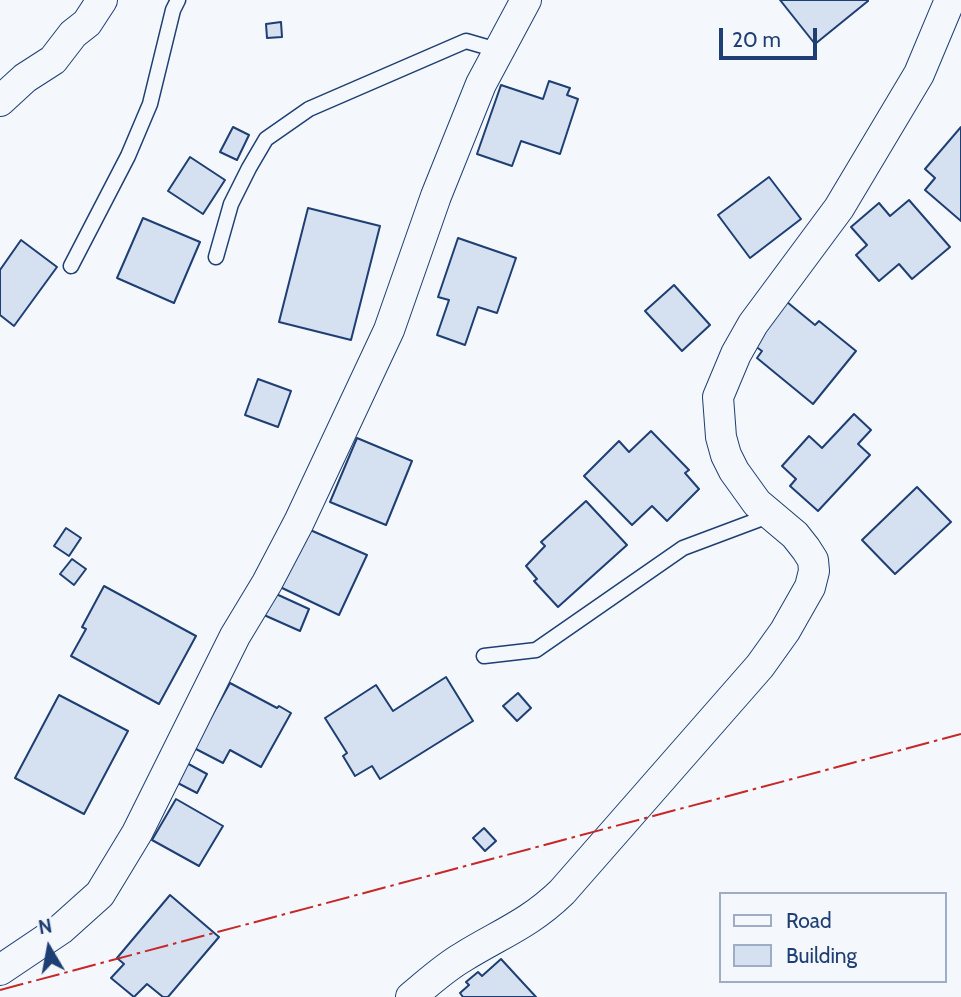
<!DOCTYPE html>
<style>
body{margin:0}
#map{position:relative;width:961px;height:997px;overflow:hidden;background:#f4f7fb;font-family:Cabin,sans-serif}
canvas{display:block}
.legend{position:absolute;left:719px;top:892px;width:228px;height:91px;box-sizing:border-box;background:#f4f7fb;border:2px solid #9eadc5;margin:0;padding:9px 12px;list-style:none;font-size:21px;color:#1d3f73}
.legend li{display:flex;align-items:center;gap:14px;height:35px}
.legend b{width:35px;border:2px solid #9eadc5}
.north{position:absolute;left:14px;top:913px;width:70px;height:70px;-webkit-text-stroke:5px #f4f7fb;paint-order:stroke;rotate:350deg;font-size:19px;font-weight:700;line-height:28px;text-align:center;color:#1d3f73}
.north::after{content:'';display:block;margin:auto;width:24px;height:32px;background:#1d3f73;clip-path:polygon(50% 0,100% 100%,50% 72%,0 100%)}
.scale{position:absolute;left:719px;top:28px;width:98px;height:32px;box-sizing:border-box;border:4px solid #1d3f73;border-top:0;padding-left:9px;font-size:21px;line-height:24px;white-space:nowrap;color:#1d3f73;-webkit-text-stroke:5px #f4f7fb;paint-order:stroke}
</style>
<div id="map">
<canvas width="961" height="997"></canvas>
<ul class="legend">
<li><b style="height:9px;background:#f4f7fb"></b>Road</li>
<li><b style="height:19px;background:#d5e0f0"></b>Building</li>
</ul>
<div class="north">N</div>
<div class="scale">20 m</div>
</div>
<script>
const ctx = document.querySelector('canvas').getContext('2d');
ctx.lineJoin = 'round';
function paint(path, color) { ctx.fillStyle = color; ctx.fill(path, 'evenodd'); }
function stroke(path, color, width, dash) { ctx.strokeStyle = color; ctx.lineWidth = width; ctx.lineCap = dash ? 'butt' : 'round'; ctx.setLineDash(dash || []); ctx.stroke(path); }
const building = new Path2D(`
 M 780,0 L 868,0 L 868,1 L 815,44 Z
 M 281,22 L 282,37 L 267,38 L 266,24 Z
 M 549,81 L 570,88 L 567,95 L 578,99 L 560,154 L 521,141 L 512,166 L 477,154 L 501,85 L 543,99 Z
 M 233,127 L 249,135 L 237,160 L 220,152 Z
 M 961,127 L 961,221 L 925,190 L 935,178 L 925,169 Z
 M 190,157 L 225,180 L 203,214 L 168,191 Z
 M 769,177 L 801,219 L 750,258 L 718,215 Z
 M 909,200 L 950,247 L 912,279 L 899,264 L 879,281 L 856,255 L 867,245 L 851,227 L 879,203 L 890,216 Z
 M 308,208 L 380,226 L 351,340 L 279,322 Z
 M 143,218 L 200,242 L 174,303 L 117,278 Z
 M 458,238 L 516,258 L 497,313 L 478,307 L 465,345 L 437,335 L 449,300 L 438,297 Z
 M 21,240 L 57,267 L 14,326 L 0,315 L 0,270 Z
 M 674,285 L 710,325 L 682,351 L 645,311 Z
 M 787,302 L 815,325 L 819,321 L 856,351 L 813,404 L 757,358 L 762,351 L 752,344 Z
 M 258,379 L 291,391 L 278,427 L 245,415 Z
 M 854,414 L 871,430 L 858,444 L 870,455 L 818,511 L 790,486 L 796,479 L 782,466 L 809,436 L 822,448 Z
 M 651,431 L 689,470 L 685,473 L 699,489 L 667,521 L 652,506 L 632,525 L 584,476 L 619,441 L 629,452 Z
 M 357,438 L 412,461 L 386,525 L 330,502 Z
 M 917,487 L 951,522 L 895,574 L 862,540 Z
 M 586,501 L 627,545 L 558,607 L 534,581 L 537,579 L 526,566 L 545,546 L 541,542 Z
 M 66,528 L 81,538 L 69,556 L 54,546 Z
 M 308,529 L 367,555 L 339,615 L 280,587 Z
 M 72,559 L 86,569 L 74,585 L 60,574 Z
 M 104,586 L 196,636 L 159,704 L 71,656 L 86,629 L 82,627 Z
 M 274,593 L 309,609 L 300,631 L 264,615 Z
 M 446,677 L 473,721 L 380,779 L 372,766 L 355,776 L 343,756 L 347,753 L 325,718 L 376,685 L 393,711 Z
 M 230,683 L 277,708 L 279,706 L 291,713 L 261,767 L 230,750 L 223,763 L 194,748 Z
 M 518,693 L 531,708 L 517,721 L 503,706 Z
 M 59,695 L 128,731 L 84,814 L 15,778 Z
 M 183,761 L 207,774 L 197,793 L 172,780 Z
 M 176,799 L 223,826 L 199,866 L 152,840 Z
 M 484,828 L 496,841 L 485,851 L 473,838 Z
 M 170,895 L 219,937 L 168,997 L 163,997 L 147,984 L 134,997 L 111,978 L 124,964 L 117,958 Z
 M 501,959 L 536,997 L 463,997 L 460,993 L 469,985 L 466,982 L 478,972 L 482,976 Z`);
paint(building, '#d5e0f0');
stroke(building, '#1d3f73', 2);
const lane = new Path2D(`
 M 216,257 L 231,204 L 249,168 L 266,139 L 309,109 L 466,41 L 497,50
 M 71,266 L 128,156 L 150,104 L 173,10 L 178,0
 M 484,656 L 536,650 L 683,548 L 771,515`);
const street = new Path2D(`
 M 0,101 L 25,78 L 53,60 L 73,34 L 87,23 L 102,0
 M 0,970 L 61,929 L 100,894 L 137,833 L 235,636 L 267,583 L 299,522 L 389,330 L 436,196 L 481,84 L 526,0
 M 411,997 C 428,983 444,968 463,957 C 500,934 529,924 562,892 L 760,666 L 785,631 L 810,587 L 814,571 L 813,560 L 806,549 L 795,535 L 757,503 L 734,471 L 726,455 L 721,437 L 718,397 L 736,354 L 753,324 L 839,208 L 919,74 L 950,0`);
stroke(lane, '#1d3f73', 17);
stroke(street, '#1d3f73', 32);
stroke(lane, '#f4f7fb', 14);
stroke(street, '#f4f7fb', 30);
stroke(new Path2D(`
 M 0,990 L 961,734`), '#c62828', 2, [24, 5, 3.5, 5]);
</script>
